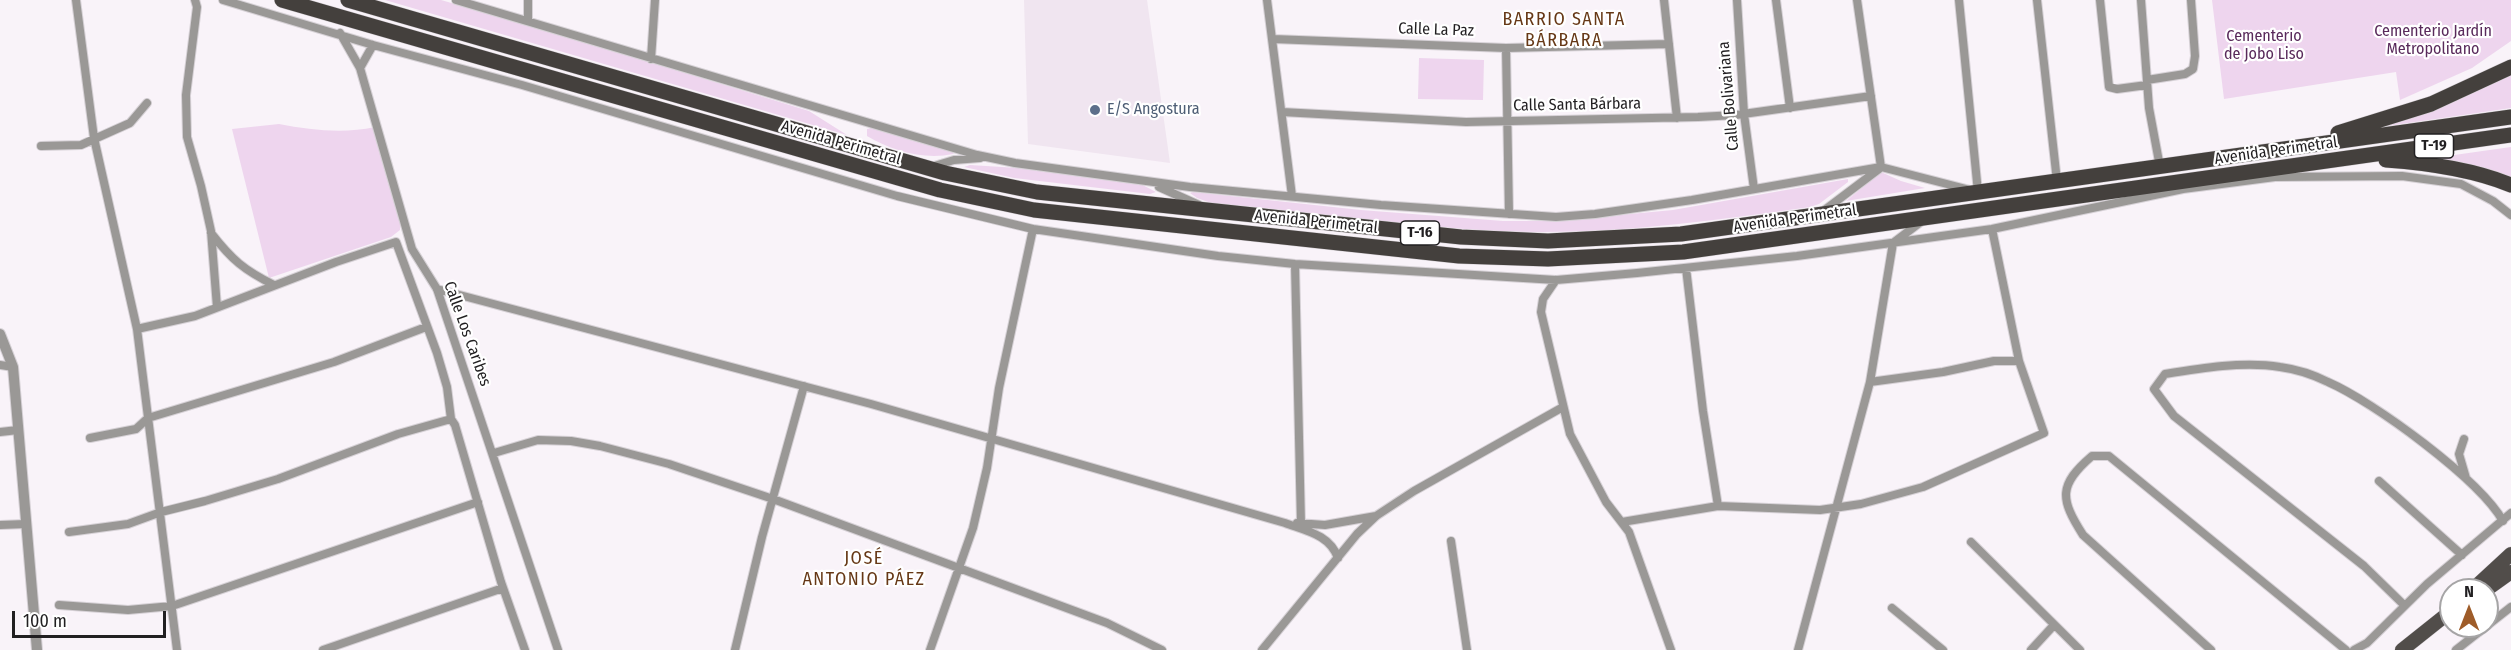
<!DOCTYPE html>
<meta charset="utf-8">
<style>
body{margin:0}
#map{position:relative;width:2511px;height:650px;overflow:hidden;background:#f9f3f9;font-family:"Fira Sans Condensed",sans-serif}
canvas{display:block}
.north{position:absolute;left:2439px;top:578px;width:60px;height:60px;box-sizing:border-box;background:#fff;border:2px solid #a6a5a6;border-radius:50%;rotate:0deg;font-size:16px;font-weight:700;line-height:24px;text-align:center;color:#211f21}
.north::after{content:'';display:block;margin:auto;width:21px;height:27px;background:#9e5c29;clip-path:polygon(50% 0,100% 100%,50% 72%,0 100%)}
.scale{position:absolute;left:12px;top:611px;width:154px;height:27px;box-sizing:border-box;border:3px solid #211f21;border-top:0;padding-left:8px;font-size:18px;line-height:21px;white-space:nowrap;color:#211f21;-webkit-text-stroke:4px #fff;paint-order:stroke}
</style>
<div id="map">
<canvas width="2511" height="650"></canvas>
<div class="north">N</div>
<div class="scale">100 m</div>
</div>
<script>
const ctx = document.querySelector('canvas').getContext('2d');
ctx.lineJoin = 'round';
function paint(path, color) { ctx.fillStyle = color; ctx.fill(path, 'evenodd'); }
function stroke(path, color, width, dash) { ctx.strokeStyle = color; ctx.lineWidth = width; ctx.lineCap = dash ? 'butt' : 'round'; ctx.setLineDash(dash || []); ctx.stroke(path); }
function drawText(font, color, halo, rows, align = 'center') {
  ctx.font = font + ' "Fira Sans Condensed",sans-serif'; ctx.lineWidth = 4.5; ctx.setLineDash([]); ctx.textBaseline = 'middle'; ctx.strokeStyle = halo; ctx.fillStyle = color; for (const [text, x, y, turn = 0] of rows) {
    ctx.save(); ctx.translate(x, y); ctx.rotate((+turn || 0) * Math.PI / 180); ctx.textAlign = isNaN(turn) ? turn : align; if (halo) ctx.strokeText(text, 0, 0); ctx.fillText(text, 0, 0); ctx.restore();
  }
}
paint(new Path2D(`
 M 1024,0 L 1147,0 L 1170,163 L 1028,144 Z`), '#f0e5f0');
paint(new Path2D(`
 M 385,0 L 441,0 L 559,34 L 809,111 L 847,135 Z
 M 2212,0 L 2511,0 L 2511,41 L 2472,68 L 2400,100 L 2396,72 L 2224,99 Z
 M 1419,58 L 1484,60 L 1483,100 L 1418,99 Z
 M 2511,72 L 2511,108 L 2381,127 Z
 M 279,124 C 311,130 343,134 375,127 L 401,209 L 400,230 L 391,237 L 269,278 L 232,129 Z
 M 871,128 L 953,150 L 955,152 L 953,154 C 924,160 892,151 867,136 L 867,129 Z
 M 2511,147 L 2511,180 L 2433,158 Z
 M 970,165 L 1034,169 L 1137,182 L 1156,192 L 1150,194 L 1014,178 L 964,167 Z
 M 1881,172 L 1901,181 L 1925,188 L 1846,201 Z
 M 1848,179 L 1848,182 L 1819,204 L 1810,207 C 1706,222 1602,236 1497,231 C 1402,226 1307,211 1211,203 L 1197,198 L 1190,193 L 1193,192 L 1361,210 L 1503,221 L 1556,221 L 1673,210 Z`), '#eed5ee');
const minor = new Path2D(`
 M 76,0 L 94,138 L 137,329 L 177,650
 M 195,0 L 197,7 L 186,95 L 187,137 L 201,186 L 211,231 L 217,307
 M 223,0 L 373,45 L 522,85 L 897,196 L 1033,229 L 1218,256 L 1295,264 L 1556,280 L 1637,273 L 1797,256 L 1992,229 L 2183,189 L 2275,177 L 2402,176 L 2461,184 L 2493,201 L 2511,215
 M 456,0 L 977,155 L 1015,163 L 1190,187 L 1381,205 L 1556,217 L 1595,214 L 1692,200 L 1881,167 L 1978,192 L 1959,0
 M 1267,0 L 1292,196
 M 1664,0 L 1677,118
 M 1737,0 L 1744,114 L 1754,189
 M 1776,0 L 1790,108
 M 1857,0 L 1881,167
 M 2037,0 L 2057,181
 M 2100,0 L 2109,87 L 2117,89 L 2147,85
 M 2141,0 L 2149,108 L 2160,167
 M 528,21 L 528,0
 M 340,33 L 360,68 L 412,249 L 437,289 L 558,650
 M 1273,39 L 1506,48 L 1669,44
 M 1506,48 L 1509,214
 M 651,59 L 655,0
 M 360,68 L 373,45
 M 2147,80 L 2185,74 L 2193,69 L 2195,56 L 2191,0
 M 1282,112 L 1466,122 L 1698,117 L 1736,115 L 1871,96
 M 41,146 L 81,145 L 130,123 L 147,103
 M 931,167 L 954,160 L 980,158
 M 1159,187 L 1199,205
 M 1822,212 L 1879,169
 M 211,233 C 232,260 244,270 274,285
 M 1295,264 L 1301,524
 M 1686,268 L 1703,411 L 1718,506
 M 1556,280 L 1543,299 L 1541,312 L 1570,434 L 1606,502 L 1629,532 L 1671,650
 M 437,289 L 871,404 L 1285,523 C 1307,531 1330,535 1338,558
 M 137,329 L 195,316 L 336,262 L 396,242 L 437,353 L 447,387 L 451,419
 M 0,365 L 13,367
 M 1870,382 L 1943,372 L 1994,361 L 2019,361
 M 0,432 L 18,430
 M 90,438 L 136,429 L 148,418 L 334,362 L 426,327
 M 2464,439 L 2459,454 L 2466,478
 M 494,453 L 538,440 L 571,441 L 600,446 L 669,464 L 773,499 L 1107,623 L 1162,650
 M 2379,481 L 2462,555
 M 1622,522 L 1718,506 L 1820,510 L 1861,504 L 1923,487 L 2044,433 L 2019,361 L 1992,229
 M 1297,523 L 1325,525 L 1376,516
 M 0,525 L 26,524
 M 69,532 L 128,524 L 161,512 L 205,501 L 278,479 L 398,434 L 451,419 L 455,425 L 501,582 L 525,650
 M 1451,541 L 1467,650
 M 1971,542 L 2080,650
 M 59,605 L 128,610 L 172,606 L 478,502
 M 2404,605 L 2364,566 L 2174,416 L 2154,389 L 2165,374 C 2201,368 2244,361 2280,367 C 2295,369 2314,375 2328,382 C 2374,402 2479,479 2503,521
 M 1892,608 L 1943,650
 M 323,650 L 503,588
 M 735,650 L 762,537 L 804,386
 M 930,650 L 973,528 L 987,468 L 999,388 L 1033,229
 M 1262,650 L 1357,534 L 1376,516 L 1414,491 L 1563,407
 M 1798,650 L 1870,382 L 1893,243 L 1922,221
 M 2031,650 L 2054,625
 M 2211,650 L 2083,535 C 2060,499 2058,485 2092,456 L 2109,456 L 2346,650
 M 2354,650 L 2367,643 L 2427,584 L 2511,513
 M 2456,650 L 2511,607`);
const tertiary = new Path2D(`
 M 0,334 L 13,367 L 37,650`);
const primary = new Path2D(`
 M 2472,590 L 2511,554
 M 2486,590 L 2511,572
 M 2402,650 L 2451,611`);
const trunk = new Path2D(`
 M 282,0 L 940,190 L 1034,210 L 1459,256 L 1548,259 L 1683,252 L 2511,135
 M 348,0 L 945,173 L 1037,192 L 1461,237 L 1548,241 L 1681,234 L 2511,117
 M 2338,133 L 2431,104 L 2511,67
 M 2386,160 C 2428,163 2472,169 2511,185`);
stroke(minor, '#d6d1d6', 10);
stroke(tertiary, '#d6d1d6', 12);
stroke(primary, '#d6d1d6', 15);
stroke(trunk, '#d6d1d6', 16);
stroke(minor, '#9a9896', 8);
stroke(tertiary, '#9a9896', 10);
stroke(primary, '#514d4a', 14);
stroke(trunk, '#44403d', 15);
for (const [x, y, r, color] of [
 [1095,110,6,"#5c6f8a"]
]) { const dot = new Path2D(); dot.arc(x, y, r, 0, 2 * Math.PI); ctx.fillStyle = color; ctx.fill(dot); stroke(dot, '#fff', 2); }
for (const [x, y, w] of [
 [2434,146,39],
 [1420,233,39]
]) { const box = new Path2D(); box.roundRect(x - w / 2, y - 12, w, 24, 4.5); ctx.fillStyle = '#fff'; ctx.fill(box); stroke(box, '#211f21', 1.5); }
drawText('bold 15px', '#211f21', null, [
 ["T-19",2434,146],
 ["T-16",1420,233]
]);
drawText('16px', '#211f21', '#fff', [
 ["Calle La Paz",1436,30,2],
 ["Calle Bolivariana",1729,96,-95],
 ["Calle Santa Bárbara",1577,105,-1],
 ["Avenida Perimetral",841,143,16],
 ["Avenida Perimetral",2276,151,-8],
 ["Avenida Perimetral",1795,219,-8],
 ["Avenida Perimetral",1316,222,6],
 ["Calle Los Caribes",467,334,70]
]);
drawText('16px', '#592a5b', '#fff', [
 ["Cementerio Jardín",2433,32],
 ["Metropolitano",2433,50],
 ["Cementerio",2264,37],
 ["de Jobo Liso",2264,55]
]);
drawText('16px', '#4e5e75', '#fff', [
 ["E/S Angostura",1107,110]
], 'left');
ctx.letterSpacing = '1.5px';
drawText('18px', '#663816', '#fff', [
 ["BARRIO SANTA",1564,20],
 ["BÁRBARA",1564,41],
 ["JOSÉ",864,559],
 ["ANTONIO PÁEZ",864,580]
]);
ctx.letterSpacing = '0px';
</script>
